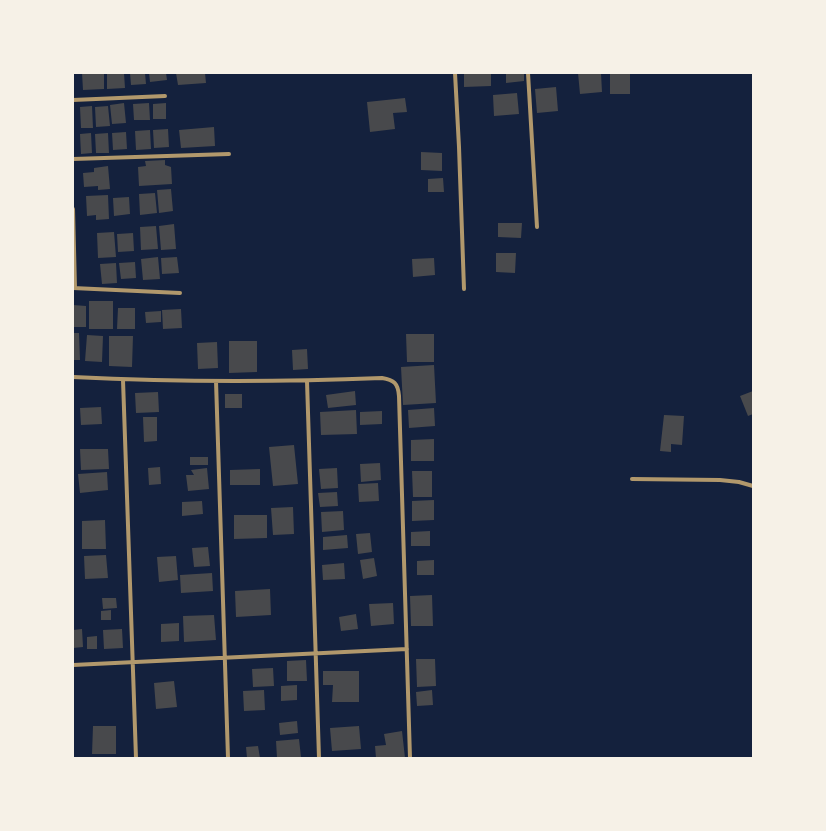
<!DOCTYPE html>
<style>
body{margin:0}
#map{position:relative;width:826px;height:831px;overflow:hidden;background:#14213d;font-family:Quicksand,sans-serif}
canvas{display:block}
.frame{position:absolute;inset:0;border:74px solid #f6f1e7;pointer-events:none}
</style>
<div id="map">
<canvas width="826" height="831"></canvas>
<div class="frame"></div>
</div>
<script>
const ctx = document.querySelector('canvas').getContext('2d');
ctx.lineJoin = 'round';
function paint(path, color) { ctx.fillStyle = color; ctx.fill(path, 'evenodd'); }
function stroke(path, color, width, dash) { ctx.strokeStyle = color; ctx.lineWidth = width; ctx.lineCap = dash ? 'butt' : 'round'; ctx.setLineDash(dash || []); ctx.stroke(path); }
paint(new Path2D(`
 M 82,73 L 104,73 L 104,89 L 83,90 Z
 M 107,73 L 124,73 L 125,88 L 107,89 Z
 M 130,73 L 145,73 L 146,84 L 131,85 Z
 M 149,73 L 166,73 L 167,80 L 150,82 Z
 M 176,73 L 205,73 L 206,83 L 178,85 Z
 M 464,73 L 491,73 L 491,86 L 464,87 Z
 M 506,73 L 524,73 L 524,81 L 506,83 Z
 M 578,73 L 601,73 L 602,92 L 580,94 Z
 M 610,73 L 630,73 L 630,94 L 610,94 Z
 M 556,87 L 558,111 L 537,113 L 535,89 Z
 M 517,93 L 519,114 L 494,116 L 493,95 Z
 M 405,98 L 407,112 L 393,113 L 395,129 L 370,132 L 367,102 Z
 M 124,103 L 126,123 L 112,124 L 110,105 Z
 M 149,103 L 150,120 L 134,120 L 133,104 Z
 M 166,103 L 166,119 L 153,119 L 153,104 Z
 M 92,106 L 93,128 L 81,128 L 80,107 Z
 M 108,106 L 110,126 L 96,127 L 95,107 Z
 M 214,127 L 215,146 L 181,148 L 179,130 Z
 M 168,129 L 169,147 L 154,148 L 153,130 Z
 M 150,130 L 151,149 L 136,150 L 135,131 Z
 M 126,132 L 127,149 L 113,150 L 112,133 Z
 M 91,133 L 92,153 L 81,154 L 80,134 Z
 M 108,133 L 109,153 L 96,153 L 95,134 Z
 M 421,152 L 442,153 L 442,171 L 421,170 Z
 M 165,160 L 165,165 L 171,167 L 172,184 L 139,186 L 138,167 L 146,166 L 145,161 Z
 M 108,166 L 110,189 L 98,190 L 98,186 L 84,187 L 83,173 L 94,172 L 94,168 Z
 M 443,178 L 444,192 L 428,192 L 428,179 Z
 M 171,189 L 173,211 L 159,213 L 157,190 Z
 M 155,193 L 157,213 L 140,215 L 139,194 Z
 M 108,195 L 109,219 L 96,220 L 96,215 L 87,216 L 86,196 Z
 M 129,197 L 130,214 L 114,216 L 113,198 Z
 M 498,223 L 522,223 L 521,238 L 498,237 Z
 M 174,224 L 176,249 L 161,250 L 159,226 Z
 M 156,226 L 158,249 L 141,250 L 140,227 Z
 M 114,232 L 116,257 L 98,258 L 97,233 Z
 M 133,233 L 134,251 L 118,252 L 117,234 Z
 M 496,253 L 516,253 L 515,273 L 496,272 Z
 M 158,257 L 160,279 L 143,280 L 141,259 Z
 M 177,257 L 179,273 L 162,274 L 161,258 Z
 M 434,258 L 435,275 L 413,277 L 412,259 Z
 M 135,262 L 136,278 L 121,279 L 119,263 Z
 M 116,263 L 117,283 L 102,284 L 100,264 Z
 M 89,301 L 113,301 L 113,329 L 89,329 Z
 M 73,305 L 86,306 L 86,327 L 73,327 Z
 M 118,308 L 135,308 L 135,329 L 117,329 Z
 M 181,309 L 182,328 L 163,329 L 162,310 Z
 M 161,311 L 161,322 L 146,323 L 145,312 Z
 M 73,333 L 79,333 L 80,360 L 73,360 Z
 M 406,334 L 434,334 L 434,362 L 407,362 Z
 M 87,335 L 103,336 L 102,362 L 85,361 Z
 M 109,336 L 133,336 L 132,367 L 109,366 Z
 M 229,341 L 257,341 L 257,372 L 229,373 Z
 M 217,342 L 218,368 L 198,369 L 197,343 Z
 M 307,349 L 308,369 L 293,370 L 292,350 Z
 M 434,365 L 436,403 L 403,405 L 401,367 Z
 M 355,391 L 356,405 L 328,408 L 326,395 Z
 M 753,391 L 753,414 L 748,416 L 740,396 Z
 M 158,392 L 159,412 L 136,413 L 135,393 Z
 M 225,394 L 242,394 L 242,408 L 225,408 Z
 M 101,407 L 102,424 L 81,425 L 80,408 Z
 M 434,408 L 435,426 L 409,428 L 408,410 Z
 M 356,410 L 357,434 L 321,435 L 320,412 Z
 M 382,411 L 382,424 L 360,425 L 360,412 Z
 M 664,415 L 684,416 L 682,445 L 671,444 L 671,452 L 660,451 Z
 M 143,417 L 157,417 L 157,441 L 144,442 Z
 M 434,439 L 434,461 L 411,461 L 411,440 Z
 M 294,445 L 298,484 L 273,486 L 269,447 Z
 M 80,449 L 108,449 L 109,469 L 81,470 Z
 M 190,457 L 208,457 L 208,465 L 190,465 Z
 M 380,463 L 381,480 L 361,482 L 360,464 Z
 M 160,467 L 161,484 L 149,485 L 148,468 Z
 M 207,468 L 209,489 L 188,491 L 186,475 L 194,475 L 191,470 Z
 M 337,468 L 338,488 L 321,489 L 319,469 Z
 M 260,469 L 260,485 L 230,485 L 230,470 Z
 M 412,471 L 432,471 L 432,497 L 413,497 Z
 M 107,472 L 108,490 L 80,493 L 78,474 Z
 M 378,483 L 379,501 L 359,502 L 358,484 Z
 M 337,492 L 338,506 L 320,507 L 318,493 Z
 M 434,500 L 434,520 L 412,521 L 412,501 Z
 M 202,501 L 203,514 L 182,516 L 182,502 Z
 M 293,507 L 294,534 L 273,535 L 271,508 Z
 M 343,511 L 344,530 L 322,532 L 321,512 Z
 M 234,515 L 267,515 L 267,538 L 234,539 Z
 M 105,520 L 106,549 L 82,549 L 82,521 Z
 M 430,531 L 430,546 L 411,546 L 411,532 Z
 M 370,533 L 372,552 L 358,554 L 356,534 Z
 M 347,535 L 348,548 L 323,550 L 323,537 Z
 M 208,547 L 210,566 L 194,567 L 192,548 Z
 M 106,555 L 108,578 L 85,579 L 84,556 Z
 M 176,556 L 178,580 L 159,582 L 157,557 Z
 M 374,558 L 377,576 L 363,579 L 360,560 Z
 M 434,560 L 434,575 L 417,575 L 417,561 Z
 M 344,563 L 345,579 L 323,580 L 322,565 Z
 M 212,573 L 213,591 L 181,593 L 180,575 Z
 M 270,589 L 271,615 L 236,617 L 235,591 Z
 M 432,595 L 433,626 L 411,626 L 410,596 Z
 M 102,598 L 116,598 L 117,608 L 103,609 Z
 M 393,603 L 394,624 L 371,626 L 369,604 Z
 M 111,610 L 111,620 L 101,620 L 101,611 Z
 M 356,614 L 358,629 L 341,631 L 339,617 Z
 M 214,615 L 216,640 L 184,642 L 183,616 Z
 M 179,623 L 179,641 L 161,642 L 161,624 Z
 M 82,629 L 83,647 L 73,648 L 73,630 Z
 M 122,629 L 123,648 L 104,649 L 103,630 Z
 M 97,636 L 97,649 L 87,649 L 87,637 Z
 M 416,659 L 435,659 L 436,686 L 417,687 Z
 M 306,660 L 307,681 L 287,681 L 287,661 Z
 M 273,668 L 274,686 L 253,687 L 252,669 Z
 M 323,671 L 359,671 L 359,702 L 332,702 L 333,685 L 323,685 Z
 M 174,681 L 177,707 L 156,709 L 154,683 Z
 M 297,685 L 297,700 L 281,701 L 281,686 Z
 M 264,690 L 265,710 L 244,711 L 243,691 Z
 M 432,690 L 433,705 L 417,706 L 416,692 Z
 M 297,721 L 298,733 L 280,735 L 279,723 Z
 M 93,726 L 116,726 L 116,754 L 92,754 Z
 M 359,726 L 361,749 L 332,751 L 330,728 Z
 M 402,731 L 405,758 L 376,758 L 375,746 L 386,745 L 384,734 Z
 M 299,739 L 301,757 L 277,758 L 276,741 Z
 M 258,746 L 260,758 L 247,758 L 246,747 Z`), '#48494c');
stroke(new Path2D(`
 M 455,73 L 459,147 L 464,289
 M 528,73 L 537,227
 M 73,100 L 165,96
 M 73,159 L 229,154
 M 73,209 L 75,288
 M 73,288 L 180,293
 M 73,377 C 176,382 279,382 382,378 C 394,380 398,383 399,396 L 410,758
 M 123,380 L 136,758
 M 216,381 L 228,758
 M 307,381 L 319,758
 M 632,479 L 720,480 L 739,482 L 753,486
 M 73,665 L 407,649`), '#b1986c', 4);
</script>
